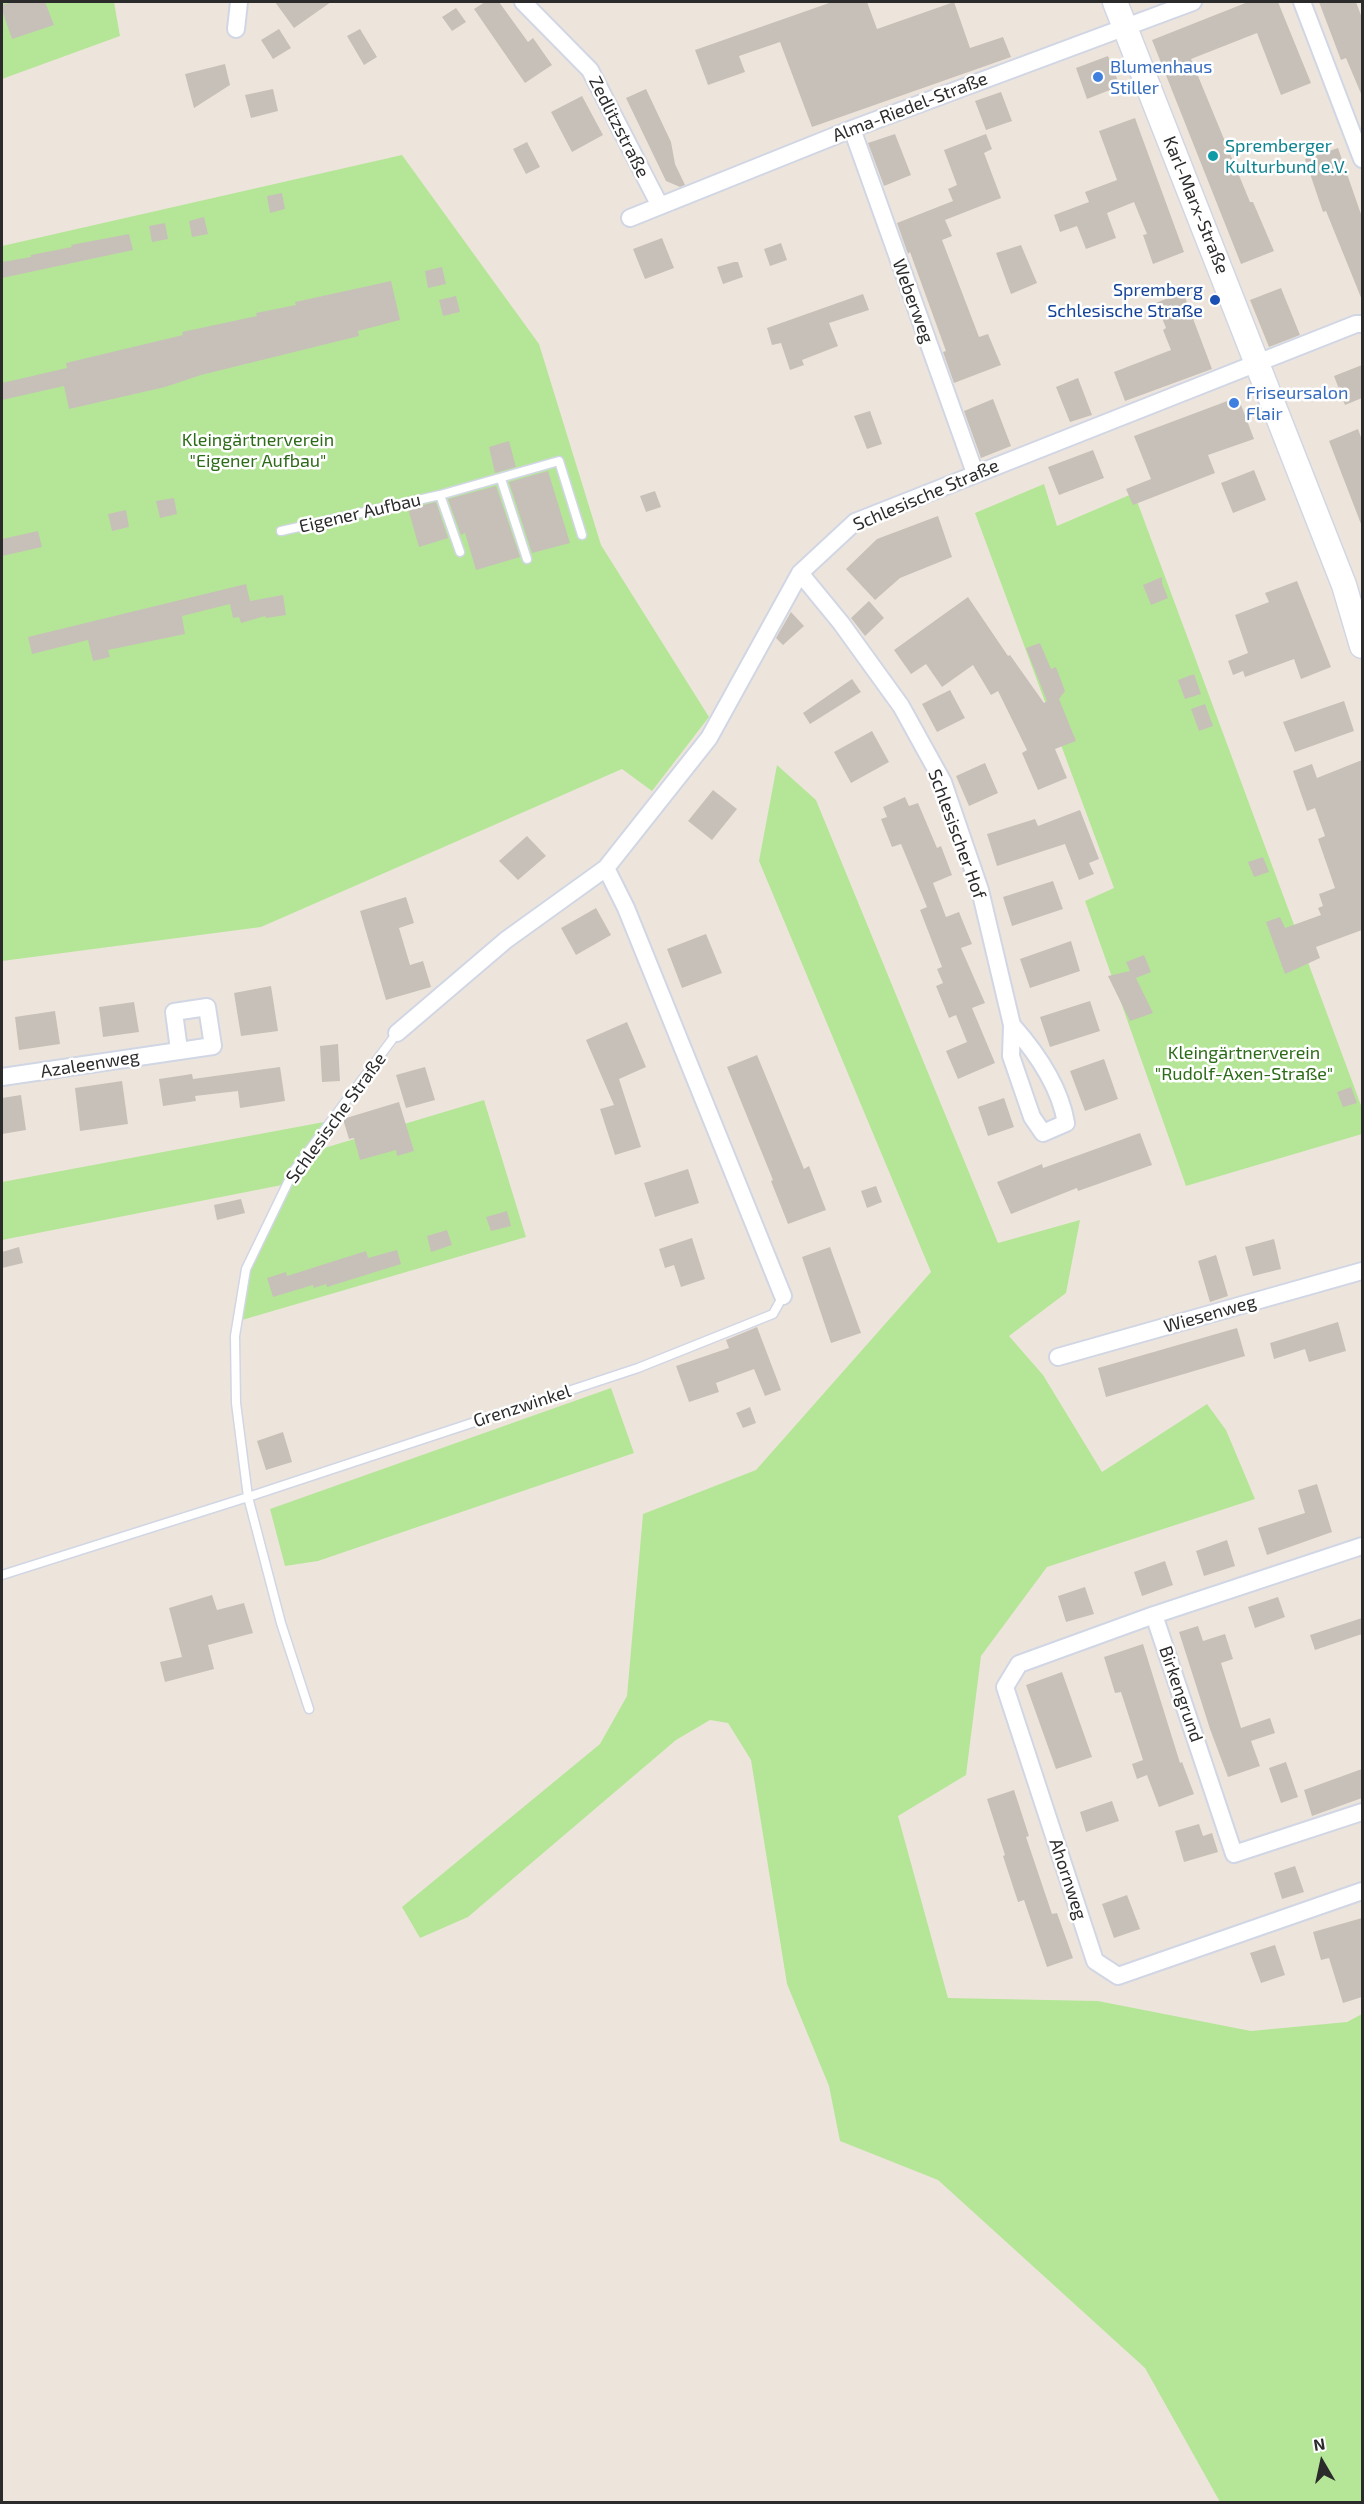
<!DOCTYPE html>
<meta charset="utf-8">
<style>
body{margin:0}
#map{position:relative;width:1364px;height:2504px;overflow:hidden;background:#ede5dc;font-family:"Exo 2",sans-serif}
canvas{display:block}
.frame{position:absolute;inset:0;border:3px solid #2b2b2b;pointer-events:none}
.north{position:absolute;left:1292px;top:2432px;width:60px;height:60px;-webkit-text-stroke:4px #fff;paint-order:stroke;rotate:351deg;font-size:16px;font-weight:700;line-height:24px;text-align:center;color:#2b2b2b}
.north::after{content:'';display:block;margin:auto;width:21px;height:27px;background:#2b2b2b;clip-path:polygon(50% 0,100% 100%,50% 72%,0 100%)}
</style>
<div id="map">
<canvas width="1364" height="2504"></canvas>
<div class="frame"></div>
<div class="north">N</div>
</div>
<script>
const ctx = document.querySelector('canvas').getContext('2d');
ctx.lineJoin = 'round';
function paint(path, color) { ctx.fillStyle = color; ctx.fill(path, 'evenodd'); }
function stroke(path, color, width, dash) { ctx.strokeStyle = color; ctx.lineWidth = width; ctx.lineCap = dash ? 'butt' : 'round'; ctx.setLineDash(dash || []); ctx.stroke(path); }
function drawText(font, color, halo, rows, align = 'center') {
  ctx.font = font + ' "Exo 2",sans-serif'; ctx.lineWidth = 5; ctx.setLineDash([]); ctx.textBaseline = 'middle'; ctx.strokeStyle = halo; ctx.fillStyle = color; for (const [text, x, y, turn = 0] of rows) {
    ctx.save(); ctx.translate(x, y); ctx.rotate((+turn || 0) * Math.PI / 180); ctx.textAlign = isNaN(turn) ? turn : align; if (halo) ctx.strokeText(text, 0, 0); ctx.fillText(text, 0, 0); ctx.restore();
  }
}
paint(new Path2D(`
 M 2,2 L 114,2 L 120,36 L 2,79 Z
 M 402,155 L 539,344 L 601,545 L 709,717 L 652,791 L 622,769 L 261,927 L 2,961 L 2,246 Z
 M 1044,484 L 1057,526 L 1134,493 L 1362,1108 L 1362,1134 L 1186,1186 L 1085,901 L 1114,888 L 975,513 Z
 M 777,765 L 816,800 L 998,1243 L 1080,1220 L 1066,1293 L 1009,1336 L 1043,1375 L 1102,1472 L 1207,1404 L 1226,1430 L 1255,1499 L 1047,1567 L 981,1656 L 966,1775 L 898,1816 L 948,1998 L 1098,2001 L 1251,2031 L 1347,2022 L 1362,2014 L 1362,2502 L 1220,2502 L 1145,2368 L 938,2180 L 840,2141 L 829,2086 L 787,1984 L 751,1760 L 728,1723 L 710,1720 L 676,1740 L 468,1917 L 420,1938 L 402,1907 L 600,1744 L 627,1696 L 643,1514 L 756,1470 L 931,1272 L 759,861 Z
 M 484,1100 L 526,1237 L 242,1320 L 249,1272 L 296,1174 L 311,1152 Z
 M 324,1122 L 290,1169 L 282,1185 L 2,1240 L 2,1182 Z
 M 611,1388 L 634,1453 L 318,1561 L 285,1566 L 270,1509 Z`), '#b5e697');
paint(new Path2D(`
 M 12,2 L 45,2 L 54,25 L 12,39 L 2,10 L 2,5 Z
 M 275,2 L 331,2 L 294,28 Z
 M 485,2 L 499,2 L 528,42 L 533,38 L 552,65 L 525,83 L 474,9 Z
 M 832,2 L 867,2 L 877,29 L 954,2 L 970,48 L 1003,37 L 1011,57 L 812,127 L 780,42 L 739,56 L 745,72 L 708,85 L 695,50 Z
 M 1248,2 L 1278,2 L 1311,83 L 1281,95 L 1257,33 L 1191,59 L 1250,202 L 1253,202 L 1274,251 L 1241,264 L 1152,40 Z
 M 1319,2 L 1356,2 L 1362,18 L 1362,96 L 1346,58 L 1341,60 Z
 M 456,8 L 466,22 L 452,31 L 442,17 Z
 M 279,29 L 291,48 L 273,59 L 261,40 Z
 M 360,29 L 377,57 L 364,65 L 347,36 Z
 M 1108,56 L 1120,86 L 1087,99 L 1076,68 Z
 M 225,64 L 230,85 L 194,108 L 185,74 Z
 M 273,89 L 278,111 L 251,118 L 245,95 Z
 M 646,89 L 671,142 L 675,164 L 685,185 L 680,187 L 666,181 L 626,98 Z
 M 1001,92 L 1012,121 L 986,130 L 975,101 Z
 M 582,96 L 603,135 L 572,152 L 551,112 Z
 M 1135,118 L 1184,252 L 1153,264 L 1143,235 L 1147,234 L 1134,202 L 1107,213 L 1116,238 L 1086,249 L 1077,226 L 1060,232 L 1054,215 L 1089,202 L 1085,192 L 1117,180 L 1099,131 Z
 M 895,134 L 911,175 L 884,186 L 868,143 Z
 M 986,134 L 992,149 L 984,153 L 1001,198 L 945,220 L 952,236 L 942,240 L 979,337 L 988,334 L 1001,365 L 954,383 L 943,352 L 946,351 L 910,252 L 908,254 L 897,223 L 953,201 L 948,189 L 957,185 L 944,150 Z
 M 527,142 L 540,167 L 526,174 L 513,149 Z
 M 1338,148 L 1362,217 L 1362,300 L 1326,211 L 1323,212 L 1305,159 Z
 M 282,193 L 285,209 L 270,213 L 267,196 Z
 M 204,217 L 208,234 L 192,237 L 189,221 Z
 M 165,223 L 168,239 L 152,242 L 149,226 Z
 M 129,234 L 133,250 L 2,278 L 2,262 L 31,257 L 31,255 L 72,247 L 71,245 Z
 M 662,238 L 674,268 L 645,279 L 633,249 Z
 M 781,243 L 787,260 L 770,266 L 764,249 Z
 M 1021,245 L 1037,283 L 1011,294 L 996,253 Z
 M 734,262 L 738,262 L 743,277 L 723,284 L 717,267 Z
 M 442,267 L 446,284 L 428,288 L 425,271 Z
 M 391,281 L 400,320 L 358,331 L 359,336 L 201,375 L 165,387 L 69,409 L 64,386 L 2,400 L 2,383 L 67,368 L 66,363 L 183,335 L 182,332 L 257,316 L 256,313 L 296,305 L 295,302 Z
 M 1281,288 L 1300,335 L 1269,347 L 1250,300 Z
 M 1183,292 L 1212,369 L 1125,401 L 1114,372 L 1171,350 L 1163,330 L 1166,328 L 1156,303 Z
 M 863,294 L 869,310 L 829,323 L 838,346 L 802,360 L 804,365 L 790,370 L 781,343 L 772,345 L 767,328 Z
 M 456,296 L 460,312 L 443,316 L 439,300 Z
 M 1362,365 L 1362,398 L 1345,405 L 1334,376 Z
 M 1078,378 L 1092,415 L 1070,422 L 1056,387 Z
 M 1238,397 L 1254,439 L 1208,455 L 1215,473 L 1133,505 L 1126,489 L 1151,479 L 1134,436 Z
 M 993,399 L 1011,446 L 981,458 L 964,411 Z
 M 870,411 L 882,444 L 867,449 L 854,416 Z
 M 1358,429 L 1362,440 L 1361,524 L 1329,441 Z
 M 509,441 L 516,467 L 495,473 L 489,447 Z
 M 1093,450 L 1104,478 L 1059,495 L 1048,467 Z
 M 1254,470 L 1266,500 L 1233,513 L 1221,483 Z
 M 548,471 L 570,543 L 532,553 L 509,482 Z
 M 496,486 L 520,557 L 476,570 L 465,533 L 461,535 L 448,499 Z
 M 655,491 L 661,507 L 646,512 L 640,496 Z
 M 174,498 L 177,514 L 160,518 L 156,501 Z
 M 436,502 L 448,538 L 419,547 L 408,509 Z
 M 126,510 L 129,527 L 112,531 L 108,514 Z
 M 938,516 L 952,557 L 900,578 L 875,600 L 846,569 L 877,539 Z
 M 38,531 L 42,547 L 2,556 L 2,539 Z
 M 1162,577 L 1162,583 L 1168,598 L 1151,605 L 1143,585 Z
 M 1297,581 L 1331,667 L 1301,679 L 1294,659 L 1245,677 L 1243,671 L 1233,675 L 1228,661 L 1248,653 L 1235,615 L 1269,602 L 1265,593 Z
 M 246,584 L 250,601 L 283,595 L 286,615 L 266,618 L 265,616 L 241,623 L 239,617 L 233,618 L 230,604 L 182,616 L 185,634 L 108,650 L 110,657 L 93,661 L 88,640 L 32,654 L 28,637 Z
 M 968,597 L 1008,656 L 1010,655 L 1044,703 L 1047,701 L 1026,648 L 1040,643 L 1051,669 L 1056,667 L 1065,691 L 1059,699 L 1076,741 L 1055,749 L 1067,778 L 1038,790 L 1022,753 L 1027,750 L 998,691 L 991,695 L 973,665 L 942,687 L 926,664 L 911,674 L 894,650 Z
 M 869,601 L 884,618 L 865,636 L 851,618 Z
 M 791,612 L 804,626 L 783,645 L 776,638 Z
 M 1194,674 L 1201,694 L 1185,699 L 1178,680 Z
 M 852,679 L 861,692 L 810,724 L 803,713 Z
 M 950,690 L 965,718 L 937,732 L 922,704 Z
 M 1344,701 L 1354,731 L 1295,752 L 1283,722 Z
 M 1205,704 L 1213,726 L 1199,731 L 1191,709 Z
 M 872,731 L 889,762 L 851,783 L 834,752 Z
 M 1362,760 L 1362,930 L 1316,947 L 1320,958 L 1285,974 L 1266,922 L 1280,917 L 1285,928 L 1321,915 L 1318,908 L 1323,906 L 1319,894 L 1335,888 L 1318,839 L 1325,836 L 1315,808 L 1307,811 L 1293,771 L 1312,764 L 1317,778 Z
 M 985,763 L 998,793 L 969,806 L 956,776 Z
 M 713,790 L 737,809 L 712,840 L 688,821 Z
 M 905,797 L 909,806 L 918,803 L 937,848 L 941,846 L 952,875 L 933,883 L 946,917 L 959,912 L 972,944 L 961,948 L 985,1003 L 972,1008 L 995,1063 L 958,1079 L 946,1051 L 967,1042 L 956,1015 L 949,1018 L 936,986 L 943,983 L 937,969 L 942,967 L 920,910 L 927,907 L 901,844 L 892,847 L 881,819 L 887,817 L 883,807 Z
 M 1080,810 L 1099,859 L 1089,863 L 1094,874 L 1079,880 L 1065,844 L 997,866 L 987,834 L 1035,819 L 1038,826 Z
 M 527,836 L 546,856 L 518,880 L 499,861 Z
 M 1263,857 L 1269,872 L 1254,877 L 1248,862 Z
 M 1053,881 L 1063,909 L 1012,926 L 1003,897 Z
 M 406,897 L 414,923 L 399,928 L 410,965 L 423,961 L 431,987 L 386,1000 L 360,911 Z
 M 596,908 L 611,935 L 576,955 L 561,928 Z
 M 706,934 L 722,973 L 682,988 L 667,949 Z
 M 1071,941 L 1080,971 L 1030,988 L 1020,959 Z
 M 1144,955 L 1151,972 L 1136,978 L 1153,1013 L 1130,1021 L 1108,976 L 1130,971 L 1126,962 Z
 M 271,986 L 278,1031 L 241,1036 L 234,993 Z
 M 1090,1001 L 1100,1031 L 1050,1047 L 1040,1017 Z
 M 134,1002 L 139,1032 L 103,1037 L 99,1007 Z
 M 55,1011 L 60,1044 L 19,1050 L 15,1017 Z
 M 627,1022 L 646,1067 L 619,1079 L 641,1147 L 615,1155 L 600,1109 L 614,1105 L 586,1040 Z
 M 338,1044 L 340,1081 L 322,1082 L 320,1046 Z
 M 757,1055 L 804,1169 L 809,1166 L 826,1210 L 788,1224 L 771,1181 L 773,1180 L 727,1067 Z
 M 1104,1059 L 1118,1099 L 1085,1111 L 1070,1071 Z
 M 280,1067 L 285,1101 L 240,1108 L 238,1091 L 195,1096 L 196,1101 L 163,1106 L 159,1079 L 192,1074 L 193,1079 Z
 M 425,1067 L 435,1100 L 406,1108 L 396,1075 Z
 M 122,1081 L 128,1124 L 80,1131 L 75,1088 Z
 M 1351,1087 L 1357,1103 L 1343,1107 L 1337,1092 Z
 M 21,1095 L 26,1130 L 2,1134 L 2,1098 Z
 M 1004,1098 L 1014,1127 L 988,1136 L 978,1107 Z
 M 399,1102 L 414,1151 L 397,1156 L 396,1150 L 360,1160 L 354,1138 L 349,1139 L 343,1119 Z
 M 1140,1133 L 1152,1165 L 1078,1191 L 1077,1188 L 1011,1214 L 997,1182 L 1042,1164 L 1043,1168 Z
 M 688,1169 L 699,1203 L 655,1217 L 644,1183 Z
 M 876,1186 L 882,1202 L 867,1208 L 861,1191 Z
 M 241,1199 L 245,1213 L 217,1220 L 214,1205 Z
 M 507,1211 L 511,1226 L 491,1231 L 486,1217 Z
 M 447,1230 L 452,1245 L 431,1252 L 427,1236 Z
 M 692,1238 L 705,1279 L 681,1287 L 674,1265 L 665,1268 L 659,1249 Z
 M 1274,1239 L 1281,1269 L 1253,1276 L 1245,1247 Z
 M 19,1247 L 23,1263 L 2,1268 L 2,1252 Z
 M 830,1247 L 861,1333 L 831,1343 L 802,1257 Z
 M 397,1250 L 401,1264 L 327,1287 L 326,1284 L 314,1288 L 313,1285 L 273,1297 L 267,1278 L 286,1272 L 287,1276 L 366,1251 L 368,1258 Z
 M 1216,1255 L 1228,1296 L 1210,1302 L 1198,1261 Z
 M 1338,1322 L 1346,1351 L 1309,1362 L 1305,1349 L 1274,1359 L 1270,1343 Z
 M 757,1327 L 781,1390 L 765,1396 L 754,1369 L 716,1383 L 719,1392 L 689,1402 L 676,1366 L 729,1348 L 726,1340 Z
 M 1237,1328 L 1245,1356 L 1106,1397 L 1098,1368 Z
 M 750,1407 L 756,1423 L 743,1428 L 736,1413 Z
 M 283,1432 L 292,1462 L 266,1470 L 257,1441 Z
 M 1317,1484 L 1332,1532 L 1267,1555 L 1258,1528 L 1305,1513 L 1298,1490 Z
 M 1227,1540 L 1235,1566 L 1204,1576 L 1196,1551 Z
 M 1165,1561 L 1173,1585 L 1142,1596 L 1134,1572 Z
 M 1085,1587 L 1094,1614 L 1066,1622 L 1058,1596 Z
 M 212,1595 L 217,1610 L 244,1603 L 253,1633 L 208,1645 L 214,1669 L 165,1682 L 160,1662 L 182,1657 L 169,1608 Z
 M 1278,1597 L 1285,1617 L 1255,1628 L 1248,1607 Z
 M 1362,1618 L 1362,1634 L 1315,1650 L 1310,1635 Z
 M 1198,1626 L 1203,1641 L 1225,1634 L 1233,1659 L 1221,1663 L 1241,1728 L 1270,1718 L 1275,1733 L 1251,1741 L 1260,1766 L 1228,1777 L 1210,1729 L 1179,1632 Z
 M 1143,1644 L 1180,1763 L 1182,1762 L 1194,1794 L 1159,1807 L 1147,1775 L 1137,1779 L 1132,1764 L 1143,1760 L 1121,1692 L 1115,1693 L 1104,1657 Z
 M 1062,1672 L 1092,1757 L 1056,1769 L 1026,1685 Z
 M 1286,1762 L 1298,1797 L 1281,1803 L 1269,1768 Z
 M 1362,1769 L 1362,1798 L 1312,1816 L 1304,1790 Z
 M 1014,1790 L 1029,1836 L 1026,1837 L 1052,1914 L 1057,1913 L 1073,1958 L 1047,1967 L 1024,1900 L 1018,1902 L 1003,1856 L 1005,1855 L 987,1799 Z
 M 1112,1801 L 1119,1821 L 1086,1832 L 1080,1812 Z
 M 1199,1824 L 1203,1836 L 1212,1833 L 1218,1852 L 1184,1862 L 1175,1831 Z
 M 1295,1866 L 1304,1892 L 1282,1899 L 1274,1873 Z
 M 1127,1895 L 1140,1929 L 1114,1938 L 1102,1904 Z
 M 1362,1918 L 1362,1997 L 1343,2003 L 1329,1958 L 1321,1960 L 1313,1932 Z
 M 1275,1945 L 1285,1975 L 1261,1983 L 1250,1953 Z`), '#c6c0b8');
const lane = new Path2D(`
 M 501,479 L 527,559
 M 440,495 L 460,552
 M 281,531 L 440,495 L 559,461 L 582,535
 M 2,1575 L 248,1497 L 638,1368 L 773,1314 L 783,1296
 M 309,1709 L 281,1623 L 248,1497 L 236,1403 L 235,1336 L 246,1269 L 293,1172 L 397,1033`);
const street = new Path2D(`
 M 523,2 L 590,70 L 660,206
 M 1302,2 L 1362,159
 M 236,29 L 239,2
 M 852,129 L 975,473
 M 630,218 L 852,129 L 1193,2
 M 800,573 L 841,623 L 901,706 L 943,782 L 980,890 L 1012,1025 L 1011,1056 L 1032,1117 L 1043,1133 L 1066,1123 C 1060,1087 1036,1052 1012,1025
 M 397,1033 L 506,940 L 606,868
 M 2,1077 L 213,1046 L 207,1007 L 174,1012 L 179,1050
 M 783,1296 L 626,908 L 606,868 L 709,738 L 800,573 L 855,522 L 1356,324 L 1362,324
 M 1058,1357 L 1362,1271
 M 1362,1546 L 1154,1615 L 1019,1664 L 1005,1687 L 1095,1961 L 1118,1976 L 1362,1891
 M 1154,1615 L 1234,1854 L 1362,1812`);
const secondary = new Path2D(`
 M 1115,2 L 1344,585 L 1362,646`);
stroke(lane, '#d1d6e4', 11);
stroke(street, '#d1d6e4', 20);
stroke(secondary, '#d1d6e4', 27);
stroke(lane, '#fff', 8);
stroke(street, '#fff', 16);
stroke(secondary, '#fff', 24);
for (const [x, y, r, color] of [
 [1098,77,6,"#3f7fe0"],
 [1213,156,6,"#0f9aa8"],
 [1215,300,6,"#1a4fb4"],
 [1234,403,6,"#3f7fe0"]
]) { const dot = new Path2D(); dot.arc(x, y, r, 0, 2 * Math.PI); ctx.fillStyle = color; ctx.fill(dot); stroke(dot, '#fff', 2); }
drawText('18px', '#366cbe', '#fff', [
 ["Blumenhaus",1110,67],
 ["Stiller",1110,88],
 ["Friseursalon",1246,393],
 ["Flair",1246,414]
], 'left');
drawText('18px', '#2b2b2b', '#fff', [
 ["Alma-Riedel-Straße",910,107,-21],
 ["Zedlitzstraße",619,127,63],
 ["Karl-Marx-Straße",1196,205,68],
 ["Weberweg",913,301,70],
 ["Schlesische Straße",926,495,-23],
 ["Eigener Aufbau",360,513,-13],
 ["Schlesischer Hof",957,834,70],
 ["Azaleenweg",90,1064,-9],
 ["Schlesische Straße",336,1118,-54],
 ["Wiesenweg",1210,1314,-16],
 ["Grenzwinkel",522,1406,-18],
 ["Birkengrund",1181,1694,71],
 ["Ahornweg",1068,1879,72]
]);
drawText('18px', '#0d838f', '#fff', [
 ["Spremberger",1225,146],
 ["Kulturbund e.V.",1225,167]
], 'left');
drawText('18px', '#164399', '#fff', [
 ["Spremberg",1203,290],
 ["Schlesische Straße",1203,311]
], 'right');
drawText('18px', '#2c6b17', '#fff', [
 ["Kleingärtnerverein",258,440],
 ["\"Eigener Aufbau\"",258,461],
 ["Kleingärtnerverein",1244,1053],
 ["\"Rudolf-Axen-Straße\"",1244,1074]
]);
</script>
